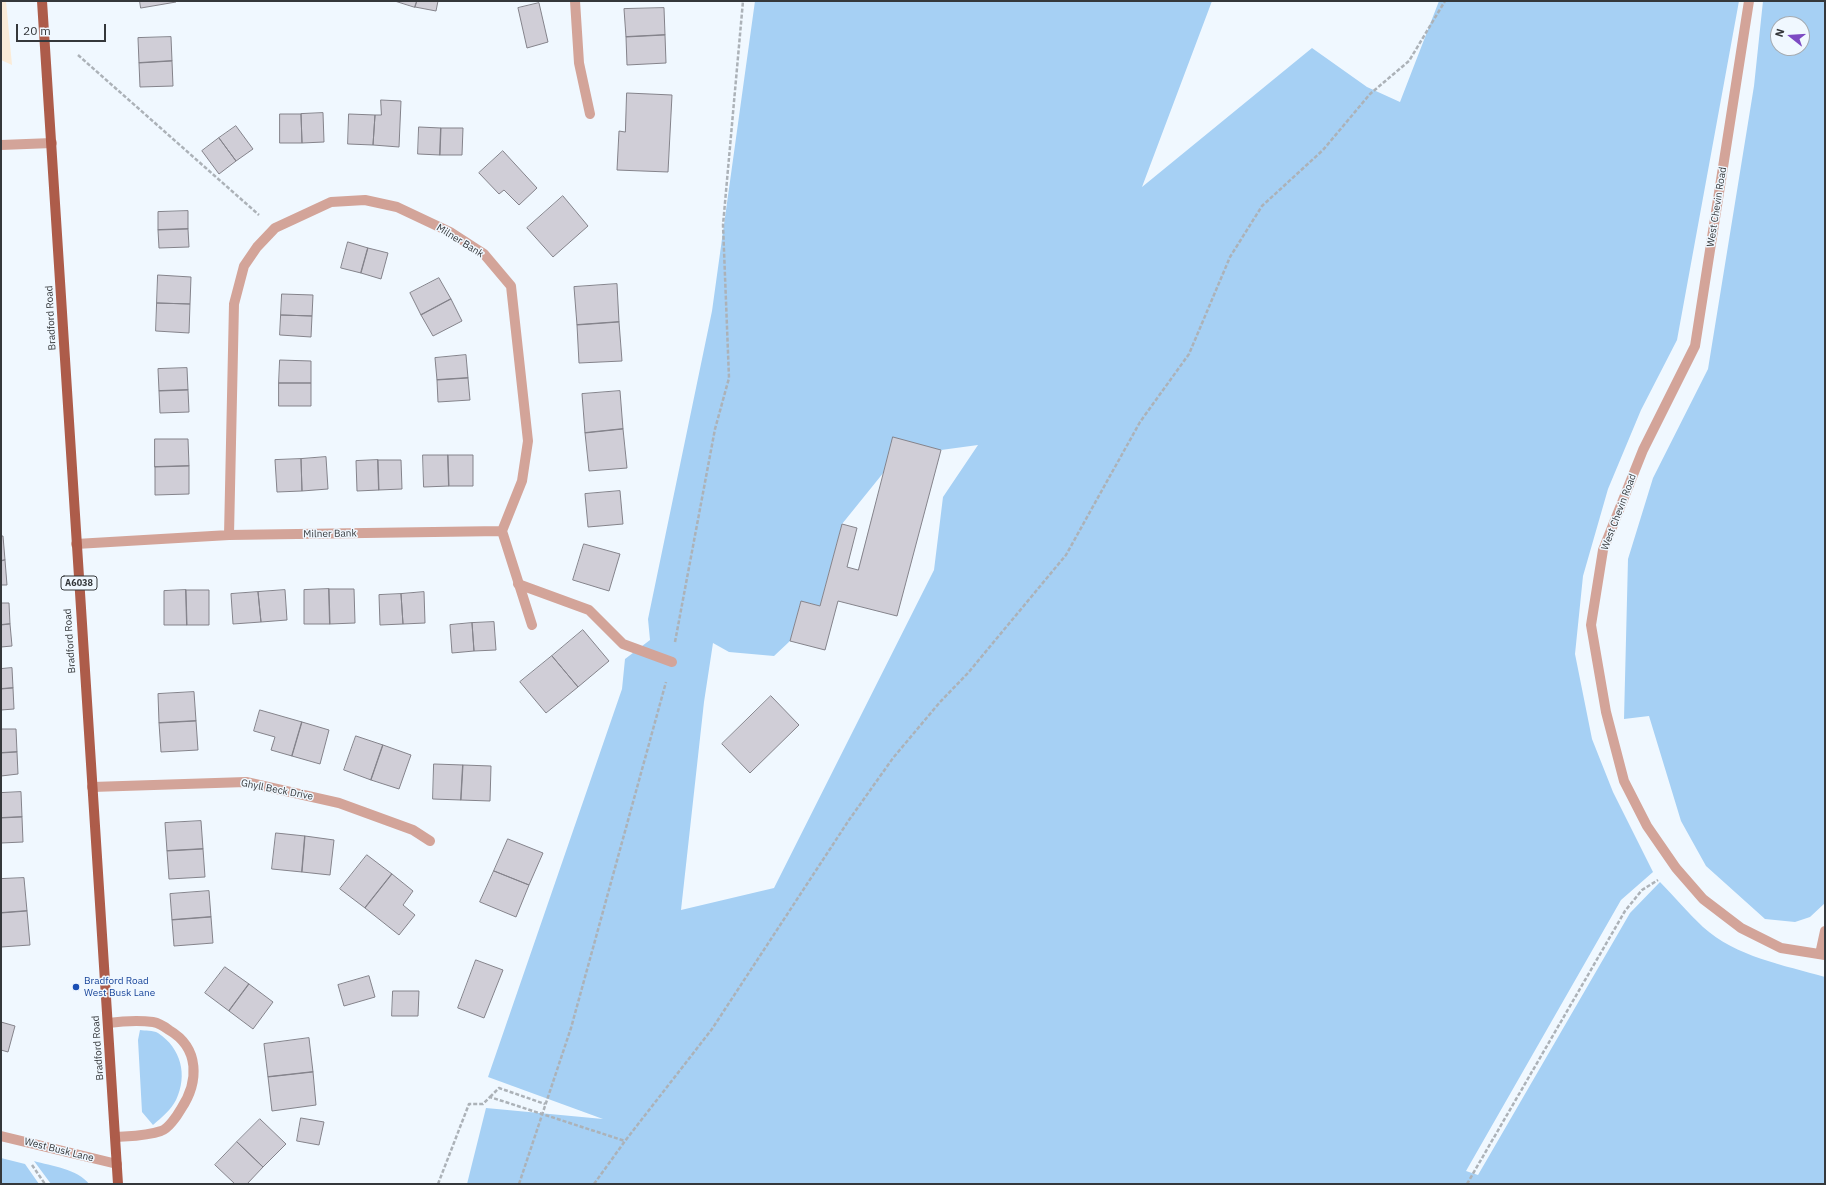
<!DOCTYPE html>
<style>
body{margin:0}
#map{position:relative;width:1826px;height:1185px;overflow:hidden;background:#f0f8ff;font-family:"IBM Plex Sans",sans-serif}
canvas{display:block}
.frame{position:absolute;inset:0;border:2px solid #35383b;pointer-events:none}
.north{position:absolute;left:1770px;top:16px;width:40px;height:40px;box-sizing:border-box;background:#f0f8ff;border:1px solid #a5abb1;border-radius:50%;rotate:287deg;font-size:11px;font-weight:700;line-height:16px;text-align:center;color:#35383b}
.north::after{content:'';display:block;margin:auto;width:14px;height:18px;background:#7d4bc3;clip-path:polygon(50% 0,100% 100%,50% 72%,0 100%)}
.scale{position:absolute;left:16px;top:24px;width:90px;height:18px;box-sizing:border-box;border:2px solid #35383b;border-top:0;padding-left:5px;font-size:12px;line-height:14px;white-space:nowrap;color:#35383b;-webkit-text-stroke:3px #f0f8ff;paint-order:stroke}
</style>
<div id="map">
<canvas width="1826" height="1185"></canvas>
<div class="frame"></div>
<div class="north">N</div>
<div class="scale">20 m</div>
</div>
<script>
const ctx = document.querySelector('canvas').getContext('2d');
ctx.lineJoin = 'round';
function paint(path, color) { ctx.fillStyle = color; ctx.fill(path, 'evenodd'); }
function stroke(path, color, width, dash) { ctx.strokeStyle = color; ctx.lineWidth = width; ctx.lineCap = dash ? 'butt' : 'round'; ctx.setLineDash(dash || []); ctx.stroke(path); }
function drawText(font, color, halo, rows, align = 'center') {
  ctx.font = font + ' "IBM Plex Sans",sans-serif'; ctx.lineWidth = 3; ctx.setLineDash([]); ctx.textBaseline = 'middle'; ctx.strokeStyle = halo; ctx.fillStyle = color; for (const [text, x, y, turn = 0] of rows) {
    ctx.save(); ctx.translate(x, y); ctx.rotate((+turn || 0) * Math.PI / 180); ctx.textAlign = isNaN(turn) ? turn : align; if (halo) ctx.strokeText(text, 0, 0); ctx.fillText(text, 0, 0); ctx.restore();
  }
}
paint(new Path2D(`
 M 1,1 L 6,1 L 12,65 L 1,60 Z`), '#faebd8');
paint(new Path2D(`
 M 755,1 L 1212,1 L 1142,187 L 1312,48 L 1367,87 L 1400,102 L 1439,1 L 1739,1 L 1677,340 L 1641,410 L 1608,489 L 1583,576 L 1575,654 L 1592,739 L 1613,792 L 1653,872 L 1621,900 L 1466,1171 L 1478,1175 L 1630,913 L 1660,882 C 1675,897 1688,913 1703,927 C 1736,957 1784,965 1825,977 L 1825,1184 L 467,1184 L 486,1108 L 603,1119 L 488,1077 L 622,689 L 625,659 L 650,640 L 648,619 L 712,311 ZM 893,438 L 941,450 L 978,445 L 943,497 L 934,570 L 774,888 L 681,910 L 704,702 L 713,643 L 729,652 L 774,656 L 790,641 L 801,601 L 820,606 L 842,524 L 884,472 Z
 M 1763,1 L 1825,1 L 1825,903 L 1810,917 L 1795,922 L 1765,919 L 1706,866 L 1681,821 L 1649,716 L 1624,719 L 1628,559 L 1653,478 L 1708,369 L 1754,86 ZM 1778,24 L 1802,24 L 1802,48 L 1778,48 Z
 M 140,1030 C 145,1031 153,1030 158,1033 C 181,1048 188,1075 176,1100 C 171,1110 162,1117 153,1125 L 142,1112 L 138,1040 Z
 M 1,1158 L 25,1164 L 39,1184 L 1,1184 Z
 M 34,1161 C 51,1166 78,1169 89,1184 L 51,1184 Z`), '#a6d0f4');
const building = new Path2D(`
 M 140,1 L 176,1 L 176,2 L 141,8 Z
 M 395,1 L 417,1 L 415,7 Z
 M 417,1 L 438,1 L 436,11 L 415,7 Z
 M 539,3 L 548,42 L 527,48 L 518,8 Z
 M 664,8 L 665,35 L 626,37 L 624,9 Z
 M 665,35 L 666,63 L 627,65 L 626,37 Z
 M 171,37 L 172,61 L 139,63 L 138,38 Z
 M 172,61 L 173,86 L 140,87 L 139,63 Z
 M 627,93 L 672,95 L 668,172 L 617,170 L 619,131 L 625,132 Z
 M 381,100 L 401,101 L 399,147 L 373,145 L 375,115 L 381,115 Z
 M 323,113 L 324,142 L 302,143 L 301,114 Z
 M 280,114 L 301,114 L 302,143 L 280,143 Z
 M 349,114 L 375,115 L 373,145 L 348,144 Z
 M 236,126 L 253,149 L 236,161 L 219,138 Z
 M 419,127 L 441,128 L 440,155 L 418,154 Z
 M 441,128 L 463,128 L 462,155 L 440,155 Z
 M 219,138 L 236,161 L 219,174 L 202,151 Z
 M 503,151 L 537,188 L 519,205 L 504,190 L 499,194 L 479,173 Z
 M 563,196 L 588,226 L 553,257 L 527,228 Z
 M 188,211 L 188,229 L 158,230 L 158,212 Z
 M 188,229 L 189,247 L 159,248 L 158,230 Z
 M 348,242 L 368,248 L 361,273 L 341,268 Z
 M 368,248 L 388,253 L 381,279 L 361,273 Z
 M 158,275 L 191,277 L 190,304 L 157,303 Z
 M 439,278 L 451,299 L 421,315 L 410,293 Z
 M 617,284 L 619,322 L 577,325 L 574,287 Z
 M 282,294 L 313,295 L 312,316 L 281,315 Z
 M 451,299 L 462,321 L 433,336 L 421,315 Z
 M 157,303 L 190,304 L 189,333 L 156,331 Z
 M 281,315 L 312,316 L 311,337 L 280,335 Z
 M 619,322 L 622,361 L 579,363 L 577,325 Z
 M 466,355 L 468,378 L 437,380 L 435,358 Z
 M 280,360 L 311,361 L 311,383 L 279,383 Z
 M 187,368 L 188,390 L 159,391 L 158,369 Z
 M 468,378 L 470,400 L 438,402 L 437,380 Z
 M 279,383 L 311,383 L 311,406 L 279,406 Z
 M 188,390 L 189,412 L 160,413 L 159,391 Z
 M 620,391 L 623,429 L 585,433 L 582,394 Z
 M 623,429 L 627,468 L 589,471 L 585,433 Z
 M 893,437 L 941,450 L 897,616 L 838,601 L 825,650 L 790,641 L 801,601 L 820,606 L 842,524 L 857,528 L 847,567 L 858,570 Z
 M 155,439 L 188,439 L 189,466 L 155,467 Z
 M 423,455 L 448,455 L 449,486 L 424,487 Z
 M 448,455 L 473,455 L 473,486 L 449,486 Z
 M 326,457 L 328,489 L 302,491 L 301,459 Z
 M 301,459 L 302,491 L 277,492 L 275,460 Z
 M 378,460 L 401,460 L 402,489 L 379,490 Z
 M 378,460 L 379,490 L 357,491 L 356,461 Z
 M 189,466 L 189,494 L 155,495 L 155,467 Z
 M 620,491 L 623,524 L 588,527 L 585,494 Z
 M 1,536 L 3,536 L 5,560 L 1,561 Z
 M 584,544 L 620,554 L 609,591 L 573,580 Z
 M 5,560 L 7,585 L 1,585 L 1,561 Z
 M 329,589 L 354,589 L 355,623 L 330,624 Z
 M 329,589 L 330,624 L 304,624 L 304,590 Z
 M 186,590 L 209,590 L 209,625 L 187,625 Z
 M 186,590 L 187,625 L 164,625 L 164,591 Z
 M 285,590 L 287,620 L 261,622 L 258,592 Z
 M 258,592 L 261,622 L 233,624 L 231,594 Z
 M 424,592 L 425,623 L 403,624 L 401,594 Z
 M 401,594 L 403,624 L 380,625 L 379,595 Z
 M 1,603 L 9,603 L 10,624 L 1,625 Z
 M 494,622 L 496,650 L 474,651 L 472,623 Z
 M 472,623 L 474,651 L 452,653 L 450,625 Z
 M 10,624 L 12,646 L 1,647 L 1,625 Z
 M 583,630 L 609,661 L 578,687 L 552,656 Z
 M 552,656 L 578,687 L 546,713 L 520,682 Z
 M 12,668 L 13,688 L 1,689 L 1,669 Z
 M 13,688 L 14,709 L 1,710 L 1,689 Z
 M 194,692 L 196,721 L 159,723 L 158,694 Z
 M 771,696 L 799,725 L 750,773 L 722,744 Z
 M 260,710 L 302,722 L 292,756 L 271,750 L 275,737 L 254,731 Z
 M 196,721 L 198,750 L 161,752 L 159,723 Z
 M 302,722 L 329,730 L 320,764 L 292,756 Z
 M 1,729 L 16,729 L 17,752 L 1,753 Z
 M 356,736 L 383,745 L 371,780 L 344,770 Z
 M 383,745 L 411,755 L 399,789 L 371,780 Z
 M 17,752 L 18,774 L 1,776 L 1,753 Z
 M 434,764 L 463,765 L 461,800 L 433,799 Z
 M 463,765 L 491,766 L 490,801 L 461,800 Z
 M 21,792 L 22,817 L 1,818 L 1,793 Z
 M 22,817 L 23,842 L 1,843 L 1,818 Z
 M 201,821 L 203,849 L 167,851 L 165,823 Z
 M 276,833 L 305,836 L 302,872 L 272,869 Z
 M 305,836 L 334,840 L 330,875 L 302,872 Z
 M 508,839 L 543,853 L 529,885 L 494,871 Z
 M 203,849 L 205,877 L 169,879 L 167,851 Z
 M 367,855 L 392,874 L 365,908 L 340,889 Z
 M 494,871 L 529,885 L 516,917 L 480,902 Z
 M 392,874 L 413,891 L 403,905 L 415,915 L 399,935 L 365,908 Z
 M 24,878 L 27,911 L 1,913 L 1,879 Z
 M 209,891 L 211,917 L 172,920 L 170,894 Z
 M 27,911 L 30,945 L 1,947 L 1,913 Z
 M 211,917 L 213,943 L 174,946 L 172,920 Z
 M 476,960 L 503,970 L 484,1018 L 458,1008 Z
 M 225,967 L 249,984 L 229,1011 L 205,993 Z
 M 369,976 L 375,997 L 344,1006 L 338,985 Z
 M 249,984 L 273,1002 L 253,1029 L 229,1011 Z
 M 393,991 L 419,991 L 418,1016 L 392,1016 Z
 M 1,1022 L 15,1026 L 8,1052 L 1,1050 Z
 M 309,1038 L 313,1072 L 268,1077 L 264,1044 Z
 M 313,1072 L 316,1105 L 272,1111 L 268,1077 Z
 M 301,1118 L 324,1122 L 319,1145 L 297,1141 Z
 M 260,1119 L 286,1144 L 263,1167 L 237,1142 Z
 M 237,1142 L 263,1167 L 247,1184 L 235,1184 L 215,1165 Z`);
paint(building, '#d0ced7');
stroke(building, '#84838b', 1);
stroke(new Path2D(`
 M 78,55 L 259,215
 M 675,642 L 715,429 L 729,378 L 723,225 L 743,1
 M 490,1097 L 499,1088 L 545,1104
 M 32,1165 L 45,1184
 M 438,1184 L 469,1104 L 483,1104 L 490,1097 L 625,1141
 M 519,1184 L 571,1028 L 666,682
 M 594,1184 L 625,1141 L 712,1029 L 849,820 L 893,758 L 940,702 L 968,673 L 1066,555 L 1140,422 L 1189,354 L 1230,257 L 1262,206 L 1323,150 L 1370,94 L 1409,61 L 1445,1
 M 1467,1184 L 1625,911 L 1642,890 L 1658,880`), '#acb2b8', 2.5, [4, 2]);
stroke(new Path2D(`
 M 518,584 L 589,610 L 623,644 L 672,662
 M 108,1023 C 123,1021 139,1020 153,1022 C 159,1023 165,1027 169,1030 C 200,1048 199,1082 181,1109 C 177,1116 168,1129 161,1131 C 147,1136 130,1136 116,1137`), '#d3a499', 10);
stroke(new Path2D(`
 M 575,1 L 579,63 L 590,114
 M 1,145 L 52,143
 M 502,531 L 532,625
 M 76,544 L 229,535 L 502,531 L 522,481 L 528,441 L 511,286 L 484,254 L 450,232 L 397,207 L 365,200 L 331,202 L 275,228 L 257,247 L 244,266 L 234,304 L 229,535
 M 92,787 L 246,782 L 339,803 L 413,830 L 430,841
 M 1820,954 L 1825,931
 M 1,1136 L 117,1164`), '#d3a499', 10);
stroke(new Path2D(`
 M 1749,1 L 1695,346 L 1643,450 L 1603,550 L 1591,625 L 1606,712 L 1624,781 L 1647,826 L 1676,868 L 1703,899 L 1741,928 L 1781,948 L 1825,955`), '#d3a499', 10);
stroke(new Path2D(`
 M 42,1 L 118,1184`), '#ad5c4a', 10);
for (const [x, y, r, color] of [
 [76,987,4,"#1a4fb4"]
]) { const dot = new Path2D(); dot.arc(x, y, r, 0, 2 * Math.PI); ctx.fillStyle = color; ctx.fill(dot); stroke(dot, '#f0f8ff', 1.5); }
for (const [x, y, w] of [
 [79,583,36]
]) { const box = new Path2D(); box.roundRect(x - w / 2, y - 7, w, 14, 3); ctx.fillStyle = '#f0f8ff'; ctx.fill(box); stroke(box, '#35383b', 1); }
drawText('bold 9px', '#35383b', null, [
 ["A6038",79,583]
]);
drawText('10px', '#35383b', '#f0f8ff', [
 ["West Chevin Road",1717,207,-81],
 ["Milner Bank",460,241,32],
 ["Bradford Road",51,318,-93],
 ["West Chevin Road",1619,512,-69],
 ["Milner Bank",330,534,-1],
 ["Bradford Road",70,641,-94],
 ["Ghyll Beck Drive",277,790,11],
 ["Bradford Road",98,1048,-94],
 ["West Busk Lane",59,1150,14]
]);
drawText('10px', '#164399', '#f0f8ff', [
 ["Bradford Road",84,981],
 ["West Busk Lane",84,993]
], 'left');
</script>
